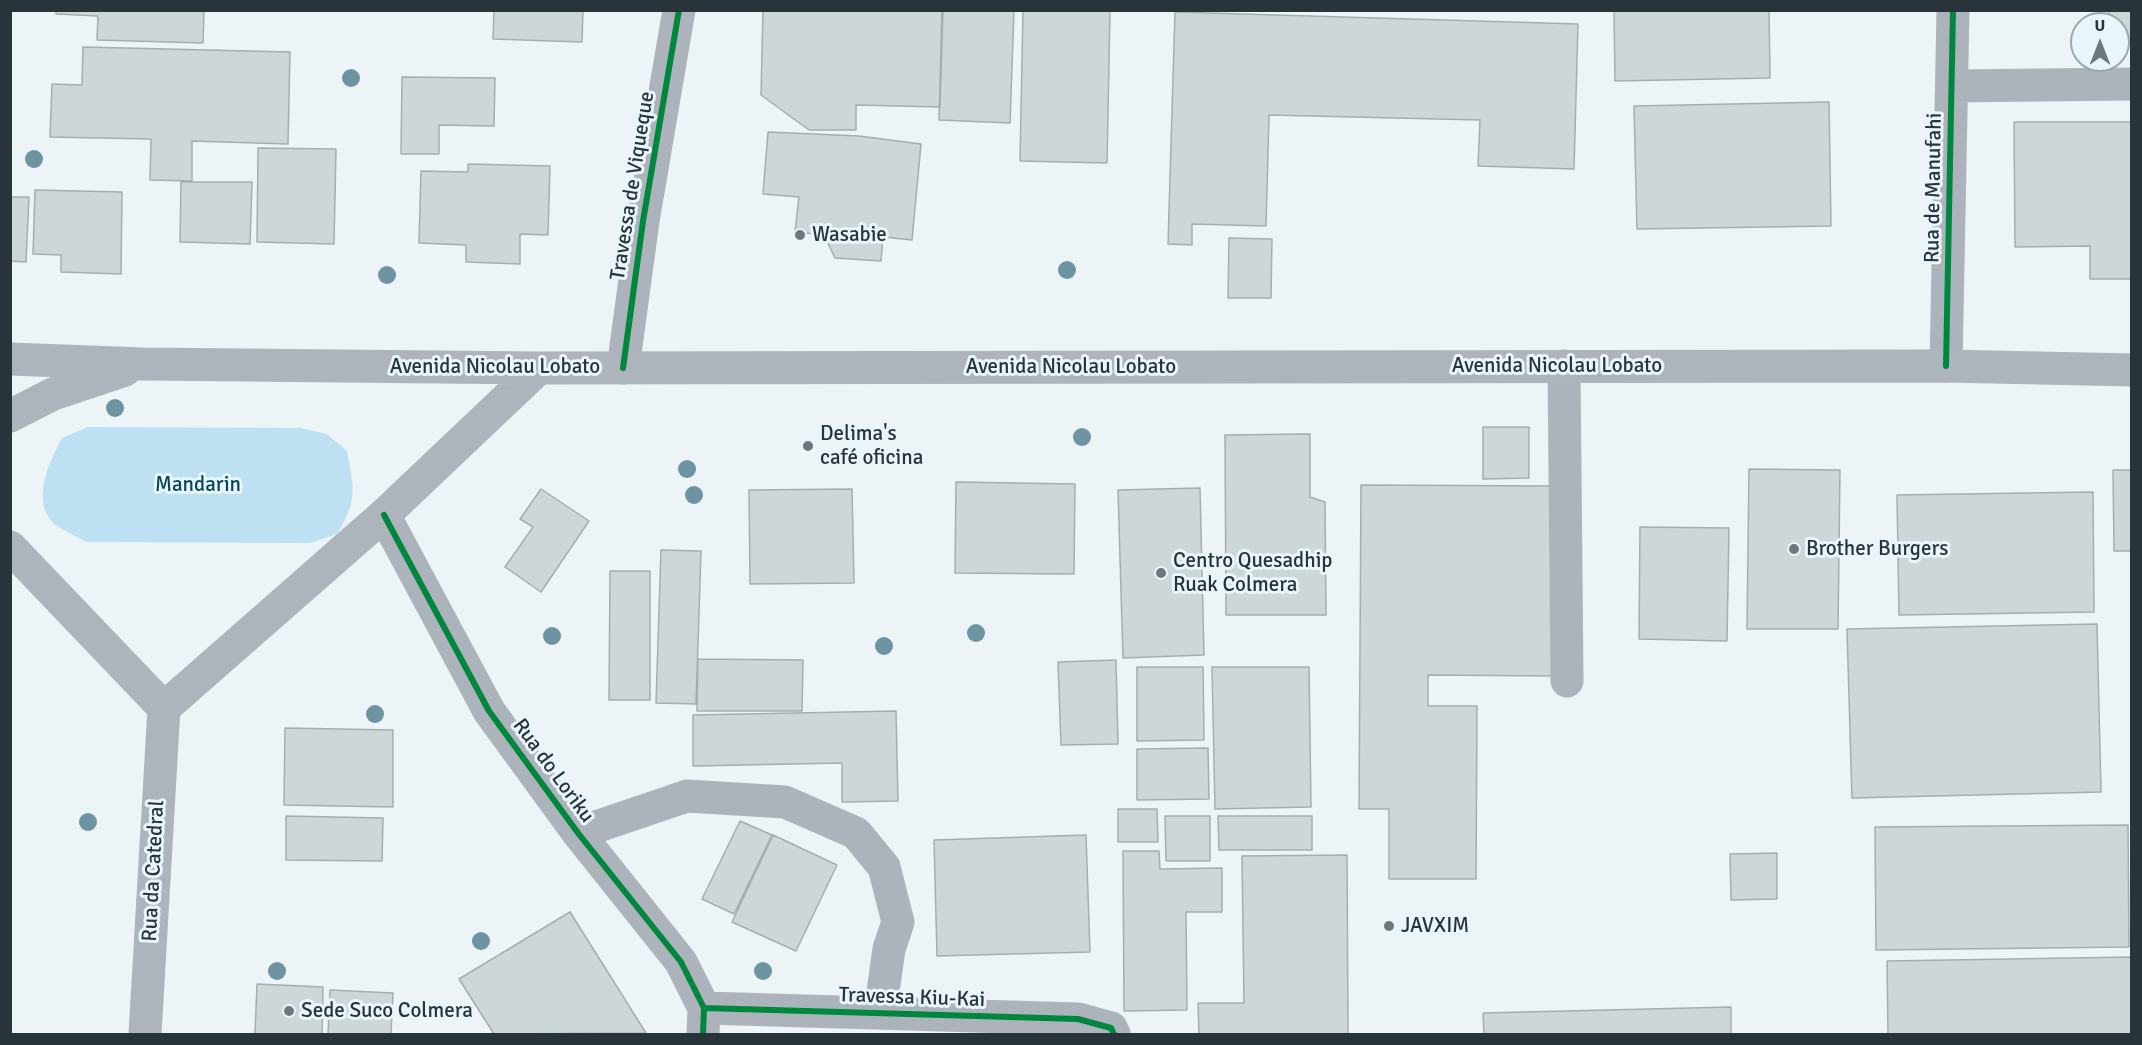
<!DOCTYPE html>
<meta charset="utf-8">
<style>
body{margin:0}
#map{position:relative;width:2142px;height:1045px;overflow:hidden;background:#edf4f7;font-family:Signika,sans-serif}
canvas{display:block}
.frame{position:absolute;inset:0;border:12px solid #29343a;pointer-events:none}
.north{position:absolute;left:2070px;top:12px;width:60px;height:60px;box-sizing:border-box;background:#e9f5fb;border:2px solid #9ca8ae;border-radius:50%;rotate:0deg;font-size:16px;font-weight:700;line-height:24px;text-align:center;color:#29343a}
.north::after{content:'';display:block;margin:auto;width:21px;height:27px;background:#6e777c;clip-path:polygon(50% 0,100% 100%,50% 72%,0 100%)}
</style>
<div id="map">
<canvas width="2142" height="1045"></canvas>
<div class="frame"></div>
<div class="north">U</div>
</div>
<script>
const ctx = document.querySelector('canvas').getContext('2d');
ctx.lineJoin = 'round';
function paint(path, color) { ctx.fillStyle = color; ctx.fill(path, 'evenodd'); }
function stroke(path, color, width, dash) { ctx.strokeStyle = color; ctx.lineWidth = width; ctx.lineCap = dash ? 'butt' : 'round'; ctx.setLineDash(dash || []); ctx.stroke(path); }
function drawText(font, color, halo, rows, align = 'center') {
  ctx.font = font + ' Signika,sans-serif'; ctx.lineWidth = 6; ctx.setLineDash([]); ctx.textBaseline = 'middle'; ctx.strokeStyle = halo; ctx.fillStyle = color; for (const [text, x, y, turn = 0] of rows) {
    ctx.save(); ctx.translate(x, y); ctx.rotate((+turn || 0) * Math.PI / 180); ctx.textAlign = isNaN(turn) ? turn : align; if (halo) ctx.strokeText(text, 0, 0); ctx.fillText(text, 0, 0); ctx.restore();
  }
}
paint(new Path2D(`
 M 88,427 L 300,428 L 327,434 L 347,451 C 354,490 358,500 337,534 L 310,543 L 87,542 C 77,537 66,532 57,526 C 29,504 49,463 62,438 Z`), '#bde1f2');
const building = new Path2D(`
 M 56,10 L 204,10 L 203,43 L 97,40 L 98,16 L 56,14 Z
 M 494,10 L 583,10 L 582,42 L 493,39 Z
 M 763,10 L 943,10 L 940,107 L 856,105 L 856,130 L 809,130 L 761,95 Z
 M 942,10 L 1014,10 L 1010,123 L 939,120 Z
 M 1023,10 L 1110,10 L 1107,163 L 1020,161 Z
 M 1614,10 L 1769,10 L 1770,78 L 1615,81 Z
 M 2109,10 L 2132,10 L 2132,44 L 2118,44 L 2118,24 L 2108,24 Z
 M 1175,12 L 1578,24 L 1574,169 L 1478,166 L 1480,120 L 1269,115 L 1266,226 L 1192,224 L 1192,245 L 1168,244 Z
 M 83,47 L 290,52 L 288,144 L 192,141 L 192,181 L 150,180 L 151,139 L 50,137 L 52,84 L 82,85 Z
 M 402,77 L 495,78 L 494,126 L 439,125 L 439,154 L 401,154 Z
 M 1829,102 L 1831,226 L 1637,229 L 1634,106 Z
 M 2014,122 L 2132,122 L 2132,279 L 2090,279 L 2090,246 L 2015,247 Z
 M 768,132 L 859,136 L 921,144 L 912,240 L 883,237 L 881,261 L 835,258 L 824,235 L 795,232 L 799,197 L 763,194 Z
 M 258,148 L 336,149 L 334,244 L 257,242 Z
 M 468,164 L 550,166 L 548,235 L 520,234 L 520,264 L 466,262 L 466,245 L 419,243 L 421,171 L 468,172 Z
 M 181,182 L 252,182 L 250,244 L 180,242 Z
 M 35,190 L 122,192 L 121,274 L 61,272 L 61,255 L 33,254 Z
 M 10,197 L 29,197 L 26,262 L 10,261 Z
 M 1229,238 L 1272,239 L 1271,298 L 1228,298 Z
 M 1483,427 L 1529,427 L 1529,478 L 1483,479 Z
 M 1310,434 L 1310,497 L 1325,502 L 1326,615 L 1226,615 L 1225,435 Z
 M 1749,469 L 1840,470 L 1838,629 L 1747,629 Z
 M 2113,470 L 2132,470 L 2132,551 L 2114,551 Z
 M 956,482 L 1075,484 L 1074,574 L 955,573 Z
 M 1361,485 L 1559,486 L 1558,676 L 1428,675 L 1428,706 L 1477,706 L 1476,879 L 1389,879 L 1389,809 L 1359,809 Z
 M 1200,488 L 1204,655 L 1123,658 L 1118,490 Z
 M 541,489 L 589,521 L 541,592 L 505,567 L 533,527 L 520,519 Z
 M 852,489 L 854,583 L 750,584 L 749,490 Z
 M 2093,492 L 2094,612 L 1899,615 L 1897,495 Z
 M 1640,527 L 1729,528 L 1727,641 L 1639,639 Z
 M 661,550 L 701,551 L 696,704 L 656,703 Z
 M 610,571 L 650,571 L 650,700 L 609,700 Z
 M 2097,624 L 2101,792 L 1852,798 L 1847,629 Z
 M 698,659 L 803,660 L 802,711 L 697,711 Z
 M 1116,660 L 1118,744 L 1061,745 L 1058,662 Z
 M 1137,667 L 1203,667 L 1204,740 L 1137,741 Z
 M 1212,667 L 1309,667 L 1311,807 L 1215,809 Z
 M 896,711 L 898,801 L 842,802 L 842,763 L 693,766 L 693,715 Z
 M 285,728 L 393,730 L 393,807 L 284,805 Z
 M 1208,748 L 1209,799 L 1137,800 L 1137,749 Z
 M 1118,809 L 1157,809 L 1158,842 L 1118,842 Z
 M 286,816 L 383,818 L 382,861 L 286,860 Z
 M 1165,816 L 1210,816 L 1210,861 L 1166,861 Z
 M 1218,816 L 1312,816 L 1312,850 L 1219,850 Z
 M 740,821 L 772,835 L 734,914 L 702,899 Z
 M 2128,825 L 2129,947 L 1876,950 L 1875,827 Z
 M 773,835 L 837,865 L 796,951 L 732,922 Z
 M 1086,835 L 1090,952 L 937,956 L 934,840 Z
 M 1123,851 L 1159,851 L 1160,869 L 1222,868 L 1222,912 L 1186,912 L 1187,1010 L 1124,1011 Z
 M 1777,853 L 1777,899 L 1731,900 L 1730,854 Z
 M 1347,855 L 1348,1034 L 1199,1034 L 1198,1003 L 1244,1003 L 1242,856 Z
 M 570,912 L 646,1033 L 494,1034 L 459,979 Z
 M 2132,957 L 2132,1034 L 1888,1034 L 1887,961 Z
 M 257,984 L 323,987 L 322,1034 L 255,1034 Z
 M 330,990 L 393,993 L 391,1034 L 328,1034 Z
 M 1731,1007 L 1731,1034 L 1484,1034 L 1483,1013 Z`);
paint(building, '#cdd7d8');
stroke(building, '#a4aeaf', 1.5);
stroke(new Path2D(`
 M 1953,86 L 2132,84
 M 1564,366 L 1567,681
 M 1946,366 L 1953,10
 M 623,368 L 643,221 L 679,10
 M 384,515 L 489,711 L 578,833 L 681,962 L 704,1008 L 703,1034
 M 578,833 L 687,796 L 785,802 L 856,833 L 884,867 L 898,922 L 889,949 L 880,1013
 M 704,1008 L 1078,1019 L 1111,1028 L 1114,1034`), '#acb3ba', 33);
stroke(new Path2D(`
 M 10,359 L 143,364 L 539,368 L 1946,366 L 2132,370
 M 10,416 L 53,394 L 125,370
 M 10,547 L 164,708
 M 164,708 L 384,515 L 539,368
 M 145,1034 L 164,708`), '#adb4bc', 33);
stroke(new Path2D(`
 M 1946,366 L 1953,10
 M 623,368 L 643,221 L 679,10
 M 384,515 L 489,711 L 578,833 L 681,962 L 704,1008 L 703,1034
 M 704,1008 L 1078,1019 L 1111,1028 L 1114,1034`), '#00873e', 6);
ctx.fillStyle = '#6e94a1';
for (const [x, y] of [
 [351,78],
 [34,159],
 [1067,270],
 [387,275],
 [115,408],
 [1082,437],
 [687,469],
 [694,495],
 [976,633],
 [552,636],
 [884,646],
 [375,714],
 [88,822],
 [481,941],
 [277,971],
 [763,971]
]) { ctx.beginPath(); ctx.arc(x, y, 9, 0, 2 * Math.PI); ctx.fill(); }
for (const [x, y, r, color] of [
 [800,235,6,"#6e777c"],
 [808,446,6,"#6e777c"],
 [1794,549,6,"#6e777c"],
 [1161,573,6,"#6e777c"],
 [1389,926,6,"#6e777c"],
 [289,1011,6,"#6e777c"]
]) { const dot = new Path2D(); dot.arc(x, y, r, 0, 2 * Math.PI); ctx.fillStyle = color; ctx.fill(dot); stroke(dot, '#e9f5fb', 2); }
drawText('21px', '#29343a', '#e9f5fb', [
 ["Travessa de Viqueque",633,186,-81],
 ["Rua de Manufahi",1934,188,-89],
 ["Avenida Nicolau Lobato",1557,366],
 ["Avenida Nicolau Lobato",495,367],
 ["Avenida Nicolau Lobato",1071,367],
 ["Rua do Loriku",553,771,54],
 ["Rua da Catedral",154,871,-87],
 ["Travessa Kiu-Kai",912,998,2]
]);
drawText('21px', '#29343a', '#e9f5fb', [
 ["Wasabie",812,235],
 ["Delima's",820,434],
 ["café oficina",820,458],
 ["Brother Burgers",1806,549],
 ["Centro Quesadhip",1173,561],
 ["Ruak Colmera",1173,585],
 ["JAVXIM",1401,926],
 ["Sede Suco Colmera",301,1011]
], 'left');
drawText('21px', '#06455b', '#e9f5fb', [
 ["Mandarin",198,485]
]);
</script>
